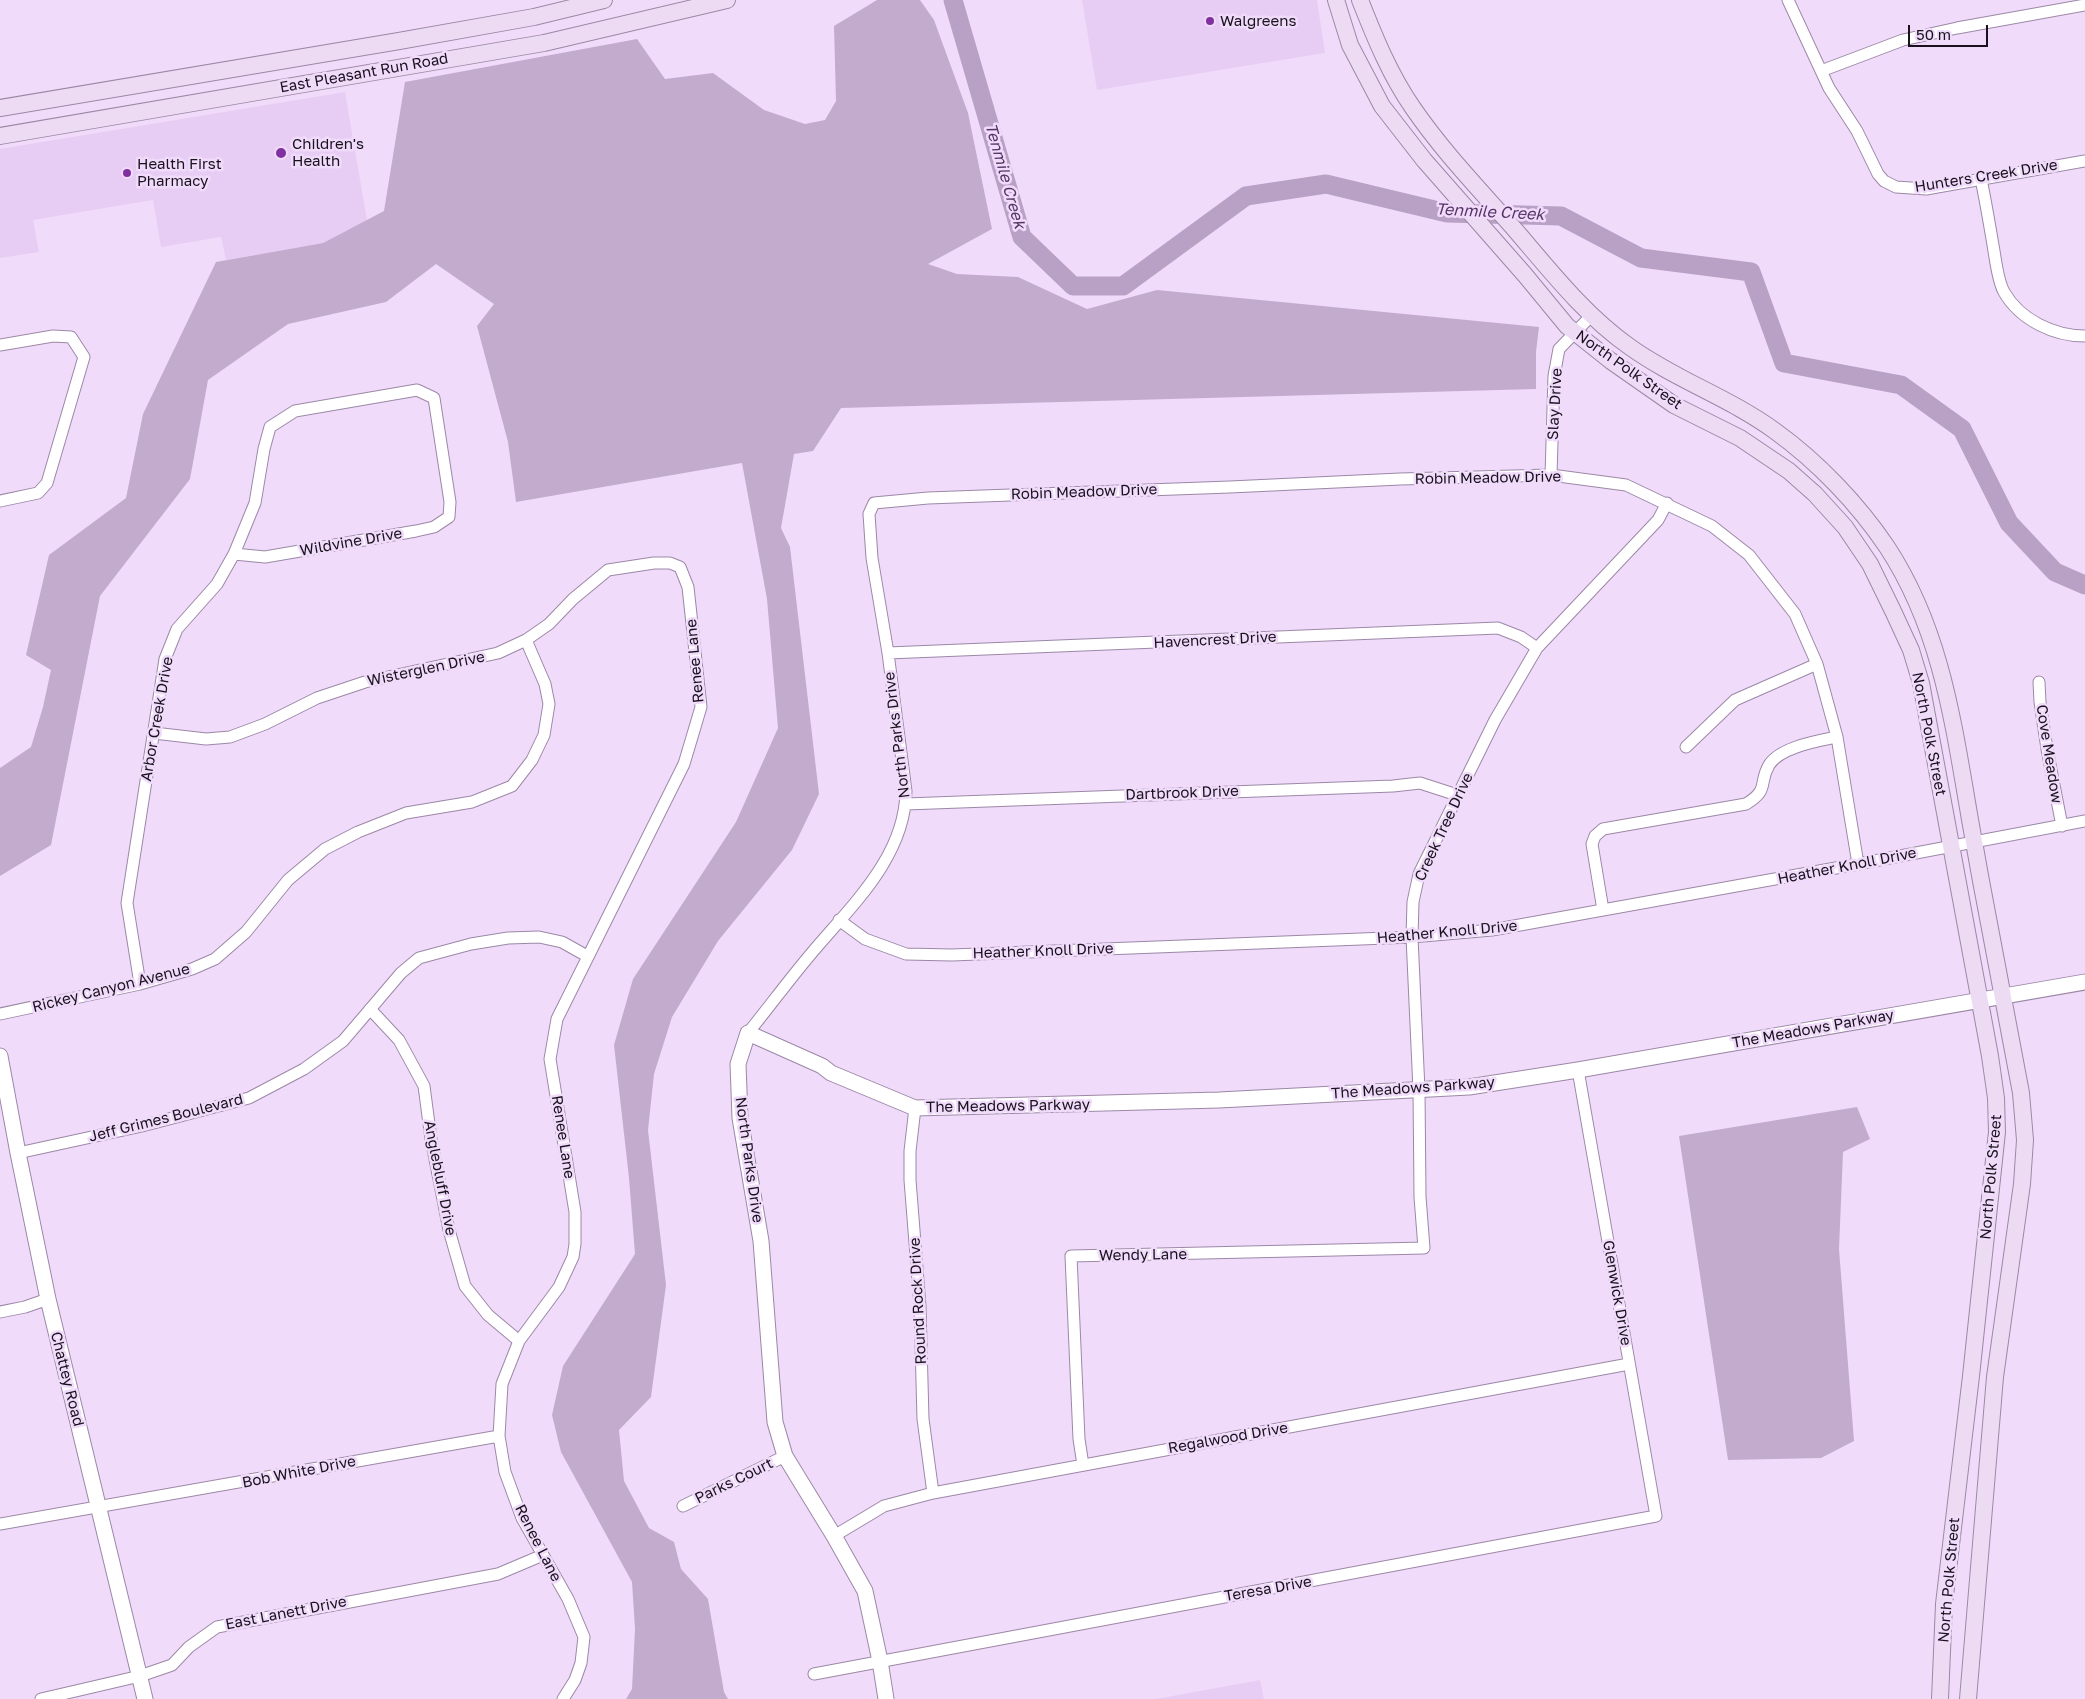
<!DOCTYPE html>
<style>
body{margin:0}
#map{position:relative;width:2085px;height:1699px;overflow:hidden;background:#f1dbfb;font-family:"Golos Text",sans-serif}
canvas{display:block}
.scale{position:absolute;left:1908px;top:25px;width:80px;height:22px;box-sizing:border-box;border:2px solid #19121d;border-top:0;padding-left:6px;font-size:15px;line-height:18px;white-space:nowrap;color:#19121d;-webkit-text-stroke:4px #f1dbfb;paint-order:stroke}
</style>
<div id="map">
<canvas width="2085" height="1699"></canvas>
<div class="scale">50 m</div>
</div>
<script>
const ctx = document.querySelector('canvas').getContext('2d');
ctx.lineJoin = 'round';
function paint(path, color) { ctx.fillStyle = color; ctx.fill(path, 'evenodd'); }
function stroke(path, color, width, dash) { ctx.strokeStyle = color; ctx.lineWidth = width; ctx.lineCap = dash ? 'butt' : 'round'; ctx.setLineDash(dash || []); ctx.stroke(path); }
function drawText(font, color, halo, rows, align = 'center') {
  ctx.font = font + ' "Golos Text",sans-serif'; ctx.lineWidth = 5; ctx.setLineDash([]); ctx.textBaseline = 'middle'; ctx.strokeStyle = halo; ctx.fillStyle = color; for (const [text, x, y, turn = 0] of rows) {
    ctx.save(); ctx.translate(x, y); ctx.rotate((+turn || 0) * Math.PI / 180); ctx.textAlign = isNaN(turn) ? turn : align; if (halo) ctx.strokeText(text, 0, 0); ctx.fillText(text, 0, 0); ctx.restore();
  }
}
paint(new Path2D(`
 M 1082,0 L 1317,0 L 1325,53 L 1097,90 Z
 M 345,92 L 367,220 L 323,243 L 226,260 L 221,237 L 161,247 L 153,200 L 33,220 L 39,252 L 0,258 L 0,149 Z
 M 1260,1680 L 1264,1699 L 1156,1699 Z`), '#e7cdf4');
paint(new Path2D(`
 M 877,0 L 920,0 L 934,20 L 968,113 L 992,229 L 928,264 L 957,274 L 1018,277 L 1087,309 L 1157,290 L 1539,327 L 1536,352 L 1536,389 L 841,408 L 813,451 L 794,454 L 781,528 L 790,547 L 819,794 L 792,850 L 718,941 L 672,1017 L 654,1074 L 648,1130 L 666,1285 L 651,1397 L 619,1430 L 624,1481 L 649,1528 L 674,1542 L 681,1569 L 708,1599 L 724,1692 L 728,1699 L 626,1699 L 632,1689 L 635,1629 L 632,1582 L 561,1452 L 552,1415 L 563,1366 L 635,1254 L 629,1178 L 614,1045 L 633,979 L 736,822 L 778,728 L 767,599 L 742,463 L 516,502 L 508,442 L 477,326 L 494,304 L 436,264 L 386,302 L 288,324 L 208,380 L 190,479 L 100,596 L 51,845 L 0,876 L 0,768 L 31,747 L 43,707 L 51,670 L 26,655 L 49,555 L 126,498 L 143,414 L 216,262 L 323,243 L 384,211 L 405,82 L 637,39 L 665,79 L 713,73 L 764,110 L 805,124 L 825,120 L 836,101 L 834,26 Z
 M 1857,1107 L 1870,1139 L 1843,1152 L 1839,1249 L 1854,1441 L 1821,1458 L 1728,1460 L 1679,1136 Z`), '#c3abce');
stroke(new Path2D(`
 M 953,0 L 1022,237 L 1073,286 L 1123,286 L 1246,196 L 1326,184 L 1447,213 L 1561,216 L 1641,258 L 1751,272 L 1784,363 L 1901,385 L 1962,429 L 2009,523 L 2055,572 L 2085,585`), '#b9a1c5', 19);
const minor = new Path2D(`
 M 1788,0 L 1829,88 L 1857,131 L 1878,174 L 1884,181 L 1896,187 L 1926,189 L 2085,161
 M 1821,71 L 1903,40 L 1957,28 L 2085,5
 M 1981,179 C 1986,203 1990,227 1994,251 C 1996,263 1998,281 2004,292 C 2020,320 2054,336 2085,336
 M 0,345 L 53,336 L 71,337 L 84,357 L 47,483 L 38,493 L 0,501
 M 1551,475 L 1554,376 L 1559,349 L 1591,316
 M 888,653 L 1498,628 L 1521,637 L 1537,648
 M 2039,682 L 2040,702 L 2047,749 L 2062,826
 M 154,733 L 206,739 L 230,737 L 265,724 L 317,698 L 365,682 L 498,653 L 526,640 L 549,624 L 573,599 L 608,570 L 654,563 L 670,563 L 680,567 L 688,587 L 701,707 L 684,764 L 557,1019 L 550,1059 L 575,1212 L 575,1244 L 573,1257 L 559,1287 L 519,1341 L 502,1384 L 499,1436 L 505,1472 L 522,1518 L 568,1599 L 584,1637 L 581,1663 L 575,1680 L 563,1699
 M 1686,747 L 1735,700 L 1817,664
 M 906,804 L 1393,786 L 1420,783 L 1457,795
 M 1603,910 L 1592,844 L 1595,836 L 1603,829 L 1746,804 C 1770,789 1758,784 1769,765 C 1780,747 1818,741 1837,737
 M 839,920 L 865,939 L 906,954 L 952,955 L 1412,937 L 1492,930 L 1858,864 L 2085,821
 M 140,984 L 127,903 L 165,659 L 177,629 L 217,584 L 234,554 L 255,503 L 264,449 L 270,427 L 295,411 L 417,390 L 434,398 L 450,502 L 449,517 L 434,527 L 416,531 L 265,557 L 234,554
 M 370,1009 L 399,1040 L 424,1086 L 431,1139 L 449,1230 L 465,1286 L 488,1315 L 519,1341
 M 0,1014 L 140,984 L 192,969 L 215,959 L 246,932 L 288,880 L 325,849 L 358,832 L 406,813 L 472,802 L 512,786 L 532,760 L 544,735 L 549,704 L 545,684 L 526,640
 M 748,1033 C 769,1007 789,980 810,955 C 850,907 905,858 906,791 L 888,653 L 872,558 L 869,514 L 874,503 L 928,498 L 1230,487 L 1400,479 L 1551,475 L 1626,485 L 1712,526 L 1749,555 L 1795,614 L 1817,664 L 1837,737 L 1858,864
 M 915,1108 L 910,1151 L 910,1180 L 920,1306 L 923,1419 L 933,1493
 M 18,1153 L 142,1126 L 249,1098 L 304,1069 L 343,1041 L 401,973 L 419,958 L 471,944 L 508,938 L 539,937 L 562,942 L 587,956
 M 0,1312 L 25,1307 L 48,1299
 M 1083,1465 L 1079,1439 L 1071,1256 L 1424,1248 L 1420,1197 L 1419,1090 L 1412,937 L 1413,902 L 1419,874 L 1495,720 L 1537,648 L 1658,520 L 1667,503
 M 683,1506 L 785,1456
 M 0,1524 L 499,1436
 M 834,1536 L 884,1506 L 933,1493 L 1629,1364
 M 814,1674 L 1656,1516 L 1578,1070
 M 41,1699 L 140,1676 L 172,1665 L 189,1647 L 217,1627 L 498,1574 L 543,1555`);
const tertiary = new Path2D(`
 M 0,1056 L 18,1153 L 48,1299 L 145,1699
 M 886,1699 L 880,1661 L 865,1591 L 834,1536 L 785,1456 L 775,1422 L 761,1241 L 740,1118 L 738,1064 L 748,1033 L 822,1066 L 831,1073 L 915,1108 L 1219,1100 L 1469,1087 L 1578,1070 L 2085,982`);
const secondary = new Path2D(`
 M 1336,0 L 1350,45 L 1382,106 L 1424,160 L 1525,275 L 1567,326 L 1611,361 L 1674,405 L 1740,438 L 1789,471 L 1815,494 L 1845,527 L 1870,564 L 1893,611 L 1911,650 L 1921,683 L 1990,1056 L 1996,1098 L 1997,1132 L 1971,1376 L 1944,1604 L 1940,1699
 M 1360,0 C 1375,38 1390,75 1413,108 C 1443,152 1482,192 1517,232 C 1552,273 1586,316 1630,347 C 1676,380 1730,398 1775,431 C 1818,462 1858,504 1887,547 C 1946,637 1955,739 1974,842 C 1989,926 2005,1010 2021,1093 L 2025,1140 L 2022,1184 L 1995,1377 L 1968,1699
 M 0,108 L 399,41 L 534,17 L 604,0
 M 0,136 L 544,43 L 727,0`);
stroke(minor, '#9c88a6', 13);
stroke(tertiary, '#9c88a6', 17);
stroke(secondary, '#9c88a6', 18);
stroke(minor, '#fff', 11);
stroke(tertiary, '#fff', 15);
stroke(secondary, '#eddbf4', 16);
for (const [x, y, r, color] of [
 [1210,21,5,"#8130a0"],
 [281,153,6,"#8130a0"],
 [127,173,5,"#8130a0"]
]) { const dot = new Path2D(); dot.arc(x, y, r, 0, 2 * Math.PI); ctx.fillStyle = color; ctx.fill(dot); stroke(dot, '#f1dbfb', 2); }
drawText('15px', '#19121d', '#f1dbfb', [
 ["Walgreens",1220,21],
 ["Children's",292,144],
 ["Health",292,161],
 ["Health First",137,164],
 ["Pharmacy",137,181]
], 'left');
drawText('15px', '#19121d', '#f1dbfb', [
 ["East Pleasant Run Road",364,73,-10],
 ["Hunters Creek Drive",1986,176,-9],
 ["North Polk Street",1629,370,35],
 ["Slay Drive",1555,404,-87],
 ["Robin Meadow Drive",1488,478,-1],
 ["Robin Meadow Drive",1084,492,-2],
 ["Wildvine Drive",351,542,-10],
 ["Havencrest Drive",1215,640,-3],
 ["Renee Lane",695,661,-95],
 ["Wisterglen Drive",426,669,-12],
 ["Arbor Creek Drive",157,719,-80],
 ["North Polk Street",1929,734,79],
 ["North Parks Drive",897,735,-97],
 ["Cove Meadow",2049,754,81],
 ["Dartbrook Drive",1182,793,-2],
 ["Creek Tree Drive",1444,827,-65],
 ["Heather Knoll Drive",1847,866,-11],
 ["Heather Knoll Drive",1447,932,-5],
 ["Heather Knoll Drive",1043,951,-2],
 ["Rickey Canyon Avenue",111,988,-14],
 ["The Meadows Parkway",1813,1029,-10],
 ["The Meadows Parkway",1413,1088,-4],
 ["The Meadows Parkway",1008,1106,-1],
 ["Jeff Grimes Boulevard",166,1118,-14],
 ["Renee Lane",563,1137,81],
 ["North Parks Drive",749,1160,82],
 ["North Polk Street",1991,1177,-85],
 ["Anglebluff Drive",440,1178,79],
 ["Wendy Lane",1143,1255,-1],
 ["Glenwick Drive",1617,1293,80],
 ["Round Rock Drive",918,1301,-93],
 ["Chattey Road",67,1379,76],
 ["Regalwood Drive",1228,1438,-10],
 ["Bob White Drive",299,1472,-11],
 ["Parks Court",734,1481,-26],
 ["Renee Lane",538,1543,63],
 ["North Polk Street",1949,1580,-85],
 ["Teresa Drive",1268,1589,-10],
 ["East Lanett Drive",286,1613,-11]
]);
drawText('italic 16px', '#563564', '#f1dbfb', [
 ["Tenmile Creek",1005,176,74],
 ["Tenmile Creek",1490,212,3]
]);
</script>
